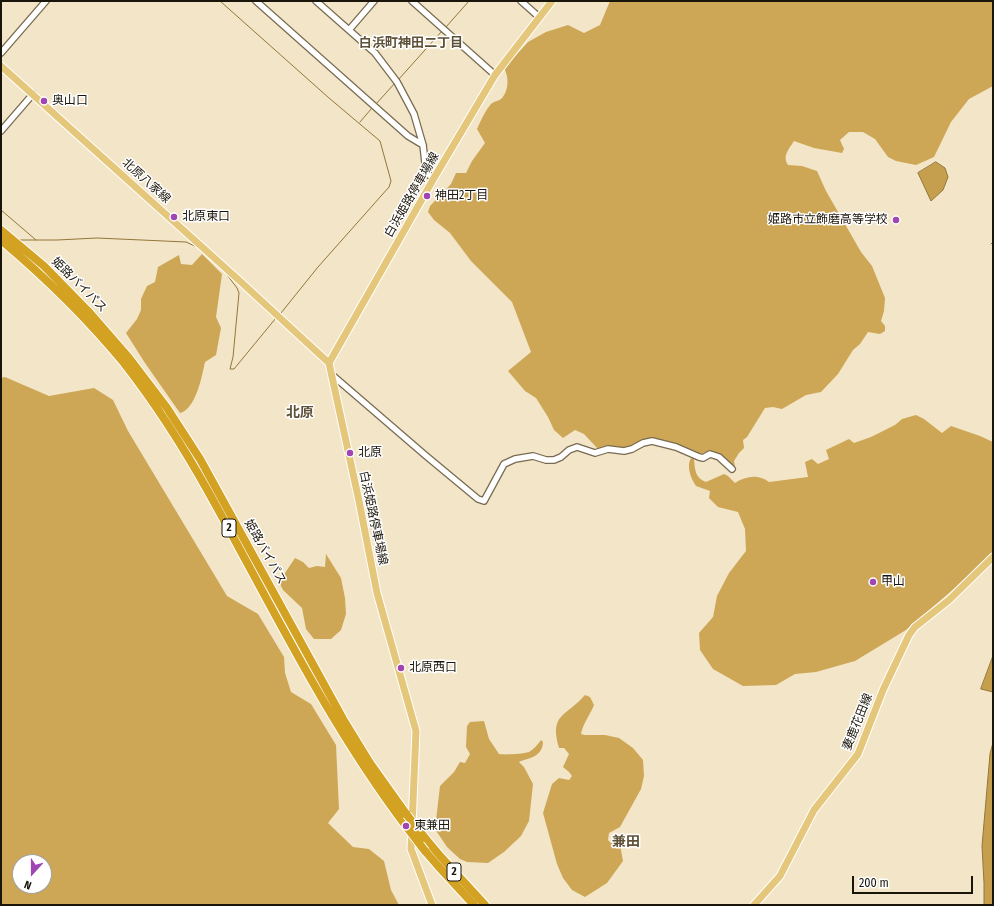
<!DOCTYPE html>
<meta charset="utf-8">
<style>
body{margin:0}
#map{position:relative;width:994px;height:906px;overflow:hidden;background:#f3e5c7;font-family:"Fira Sans Condensed",sans-serif}
canvas{display:block}
.frame{position:absolute;inset:0;border:2px solid #1a150a;pointer-events:none}
.north{position:absolute;left:12px;top:854px;width:40px;height:40px;box-sizing:border-box;background:#fff;border:1px solid #a3a19d;border-radius:50%;rotate:201deg;font-size:11px;font-weight:700;line-height:16px;text-align:center;color:#1a150a}
.north::after{content:'';display:block;margin:auto;width:14px;height:18px;background:#a046b2;clip-path:polygon(50% 0,100% 100%,50% 72%,0 100%)}
.scale{position:absolute;left:852px;top:876px;width:121px;height:18px;box-sizing:border-box;border:2px solid #1a150a;border-top:0;padding-left:5px;font-size:12px;line-height:14px;white-space:nowrap;color:#1a150a;-webkit-text-stroke:3px #fff;paint-order:stroke}
</style>
<div id="map">
<canvas width="994" height="906"></canvas>
<div class="frame"></div>
<div class="north">N</div>
<div class="scale">200 m</div>
</div>
<script>
const ctx = document.querySelector('canvas').getContext('2d');
ctx.lineJoin = 'round';
function paint(path, color) { ctx.fillStyle = color; ctx.fill(path, 'evenodd'); }
function stroke(path, color, width, dash) { ctx.strokeStyle = color; ctx.lineWidth = width; ctx.lineCap = dash ? 'butt' : 'round'; ctx.setLineDash(dash || []); ctx.stroke(path); }
function drawText(font, color, halo, rows, align = 'center') {
  ctx.font = font + ' "Fira Sans Condensed","Noto Sans JP",sans-serif'; ctx.lineWidth = 3; ctx.setLineDash([]); ctx.textBaseline = 'middle'; ctx.strokeStyle = halo; ctx.fillStyle = color; for (const [text, x, y, turn = 0] of rows) {
    ctx.save(); ctx.translate(x, y); ctx.rotate((+turn || 0) * Math.PI / 180); ctx.textAlign = isNaN(turn) ? turn : align; if (halo) ctx.strokeText(text, 0, 0); ctx.fillText(text, 0, 0); ctx.restore();
  }
}
paint(new Path2D(`
 M 610,1 L 993,1 L 993,86 L 969,99 L 951,122 L 934,157 L 916,165 L 896,161 L 888,157 L 875,139 L 863,132 L 849,132 L 840,140 L 844,149 L 842,153 L 814,148 L 794,141 C 789,149 782,156 788,165 L 802,166 L 817,171 L 826,191 L 861,252 L 872,266 L 885,298 L 884,311 L 881,321 L 885,326 L 885,331 L 880,334 L 868,332 L 860,344 L 853,350 L 838,374 L 821,392 L 806,395 L 782,409 L 773,407 L 765,408 L 747,437 L 743,440 L 744,448 L 739,453 L 734,461 L 735,467 L 731,466 L 725,458 L 718,453 L 709,451 L 700,454 L 692,452 L 672,442 L 663,441 L 635,445 L 624,449 L 599,450 L 584,434 L 575,430 L 563,438 L 554,430 L 548,417 L 536,398 L 525,391 L 508,371 L 531,352 L 512,302 L 471,261 L 450,233 L 434,220 L 428,212 L 430,206 L 451,184 L 456,173 L 466,173 L 472,161 L 485,143 L 477,129 C 481,120 485,111 491,104 C 494,101 500,101 502,98 C 509,90 509,77 504,68 L 528,42 L 546,32 L 568,25 L 584,33 L 600,25 Z
 M 202,254 L 222,274 L 216,317 L 221,328 L 216,355 L 205,362 C 202,376 196,409 180,413 L 145,363 L 126,333 L 137,319 L 141,310 L 141,299 L 147,286 L 155,282 L 158,267 L 179,255 L 181,264 L 192,265 Z
 M 5,377 L 49,396 L 94,388 L 113,400 L 128,431 L 227,596 L 258,614 L 284,657 L 285,673 L 291,692 L 311,704 L 336,745 L 339,809 L 328,823 L 353,847 L 369,849 L 384,861 L 391,890 L 399,905 L 1,905 L 1,378 ZM 20,862 L 44,862 L 44,886 L 20,886 Z
 M 916,415 L 924,419 L 942,433 L 951,426 L 980,436 L 993,442 L 993,553 L 955,588 L 906,630 L 855,661 L 816,672 L 795,674 L 776,685 L 743,686 L 713,669 L 700,650 L 699,633 L 713,617 L 717,596 L 729,573 L 746,551 L 745,529 L 738,512 L 718,507 L 709,498 L 710,491 L 696,486 C 691,479 686,466 691,458 L 694,459 C 695,470 695,478 706,482 L 724,474 L 728,476 L 735,483 C 746,476 758,474 769,482 L 808,477 L 805,462 L 812,459 L 818,464 L 829,459 L 826,450 L 849,439 L 854,443 L 871,437 L 895,425 L 902,419 Z
 M 326,554 L 341,578 L 345,598 L 346,614 L 341,630 L 331,639 L 314,639 L 306,629 L 302,608 L 283,590 L 279,582 L 295,558 L 303,562 L 309,568 L 317,566 L 325,567 Z
 M 585,695 L 590,697 L 594,705 C 590,715 583,723 581,734 L 585,735 L 605,735 L 619,738 L 633,748 L 643,760 L 644,776 L 641,789 L 620,827 L 609,833 L 608,840 L 611,843 L 622,840 L 621,850 L 623,861 L 607,883 L 585,897 L 572,890 L 563,878 L 557,864 L 543,813 L 552,784 L 559,778 L 569,780 L 572,776 L 569,772 L 563,767 L 569,754 L 564,748 L 559,748 C 549,713 566,717 585,695 Z
 M 484,721 L 489,739 L 499,754 C 506,755 522,754 529,752 C 534,749 538,744 541,740 L 543,742 C 542,757 531,757 519,762 L 524,767 L 533,784 L 529,821 L 521,836 L 504,852 L 488,863 L 467,862 L 460,859 L 447,847 L 435,829 L 440,786 L 454,772 L 460,762 L 465,763 L 470,754 L 466,747 L 467,726 L 470,722 Z`), '#cda756');
const water = new Path2D(`
 M 936,162 L 945,168 L 948,177 L 943,190 L 931,201 L 918,173 Z
 M 993,656 L 993,692 L 981,689 Z
 M 993,743 L 993,905 L 984,905 L 984,883 L 982,846 L 990,754 Z`);
paint(water, '#c59f4e');
stroke(water, '#92763a', 1);
stroke(new Path2D(`
 M 220,1 L 329,98 L 380,141 L 391,181 L 389,187 L 318,267 L 281,313
 M 446,27 L 469,1
 M 1,71 L 11,80
 M 399,79 L 442,31
 M 376,104 L 395,83
 M 360,122 L 372,108
 M 110,169 L 191,242
 M 1,210 L 36,240
 M 20,240 L 57,240 L 97,238 L 186,242 L 197,247
 M 991,244 L 993,242
 M 207,256 L 218,266
 M 225,272 L 237,288 L 239,293 L 233,357 L 230,369 L 234,369 L 276,318`), '#92763a', 1);
const minor = new Path2D(`
 M 256,1 L 408,136 L 423,145
 M 316,1 L 375,53 L 397,82 L 414,114 L 423,145 L 426,171 L 429,175 L 434,178
 M 412,1 L 495,75
 M 521,1 L 539,17
 M 349,30 L 374,1
 M 1,53 L 46,1
 M 1,131 L 33,94
 M 331,374 L 425,455 L 478,499 L 484,501 L 504,464 L 515,459 L 533,456 L 546,460 L 554,460 L 561,457 L 569,450 L 577,447 L 595,453 L 608,449 L 624,451 L 632,449 L 643,443 L 652,441 L 676,447 L 699,457 L 703,458 L 710,454 L 719,457 L 732,469`);
const major = new Path2D(`
 M 1,66 L 241,282 L 329,363
 M 432,905 L 411,849 L 416,731 L 377,593 L 359,501 L 329,363 L 434,178 L 495,75 L 552,1
 M 754,905 L 780,876 L 814,810 L 858,754 L 883,690 L 909,635 L 915,627 L 949,600 L 993,557`);
const highway = new Path2D(`
 M 1,230 L 44,266 L 88,311 L 129,358 L 167,408 L 200,459 L 343,719 L 370,763 L 407,815
 M 1,240 C 45,277 87,318 124,363 C 156,404 184,448 209,493 C 272,606 328,723 406,826
 M 425,838 L 441,857 L 485,905
 M 425,851 L 438,866 L 474,905`);
stroke(minor, '#786b51', 8);
stroke(major, '#fff', 9);
stroke(highway, '#fff', 10);
stroke(minor, '#fff', 5.5);
stroke(major, '#e5c77b', 7);
stroke(highway, '#d3a223', 8);
const highwayBridge = new Path2D(`
 M 407,815 L 425,838
 M 406,826 L 425,851`);
stroke(highwayBridge, '#fff', 10, []);
stroke(highwayBridge, '#d3a223', 8);
for (const [x, y, r, color] of [
 [44,101,4,"#a046b2"],
 [427,196,4,"#a046b2"],
 [174,217,4,"#a046b2"],
 [896,220,4,"#a046b2"],
 [350,453,4,"#a046b2"],
 [873,582,4,"#a046b2"],
 [401,668,4,"#a046b2"],
 [406,826,4,"#a046b2"]
]) { const dot = new Path2D(); dot.arc(x, y, r, 0, 2 * Math.PI); ctx.fillStyle = color; ctx.fill(dot); stroke(dot, '#fff', 1.5); }
for (const [x, y, w] of [
 [229,528,14],
 [454,872,14]
]) { const box = new Path2D(); box.roundRect(x - w / 2, y - 9, w, 18, 3); ctx.fillStyle = '#fff'; ctx.fill(box); stroke(box, '#1a150a', 1); }
drawText('bold 11px', '#1a150a', null, [
 ["2",229,528],
 ["2",454,872]
]);
drawText('12px', '#1a150a', '#fff', [
 ["奥山口",52,101],
 ["神田2丁目",435,196],
 ["北原東口",182,217],
 ["姫路市立飾磨高等学校",888,220,"right"],
 ["北原",358,453],
 ["甲山",881,582],
 ["北原西口",409,668],
 ["東兼田",414,826]
], 'left');
drawText('12px', '#1a150a', '#fff', [
 ["北原八家線",146,181,42],
 ["白浜姫路停車場線",412,195,-60],
 ["姫路バイパス",79,285,45],
 ["白浜姫路停車場線",373,518,78],
 ["姫路バイパス",265,552,61],
 ["妻鹿花田線",858,722,-68]
]);
drawText('bold 13px', '#5e5138', '#fff', [
 ["白浜町神田二丁目",411,43]
]);
drawText('bold 14px', '#5e5138', '#fff', [
 ["北原",300,413],
 ["兼田",626,842]
]);
</script>
